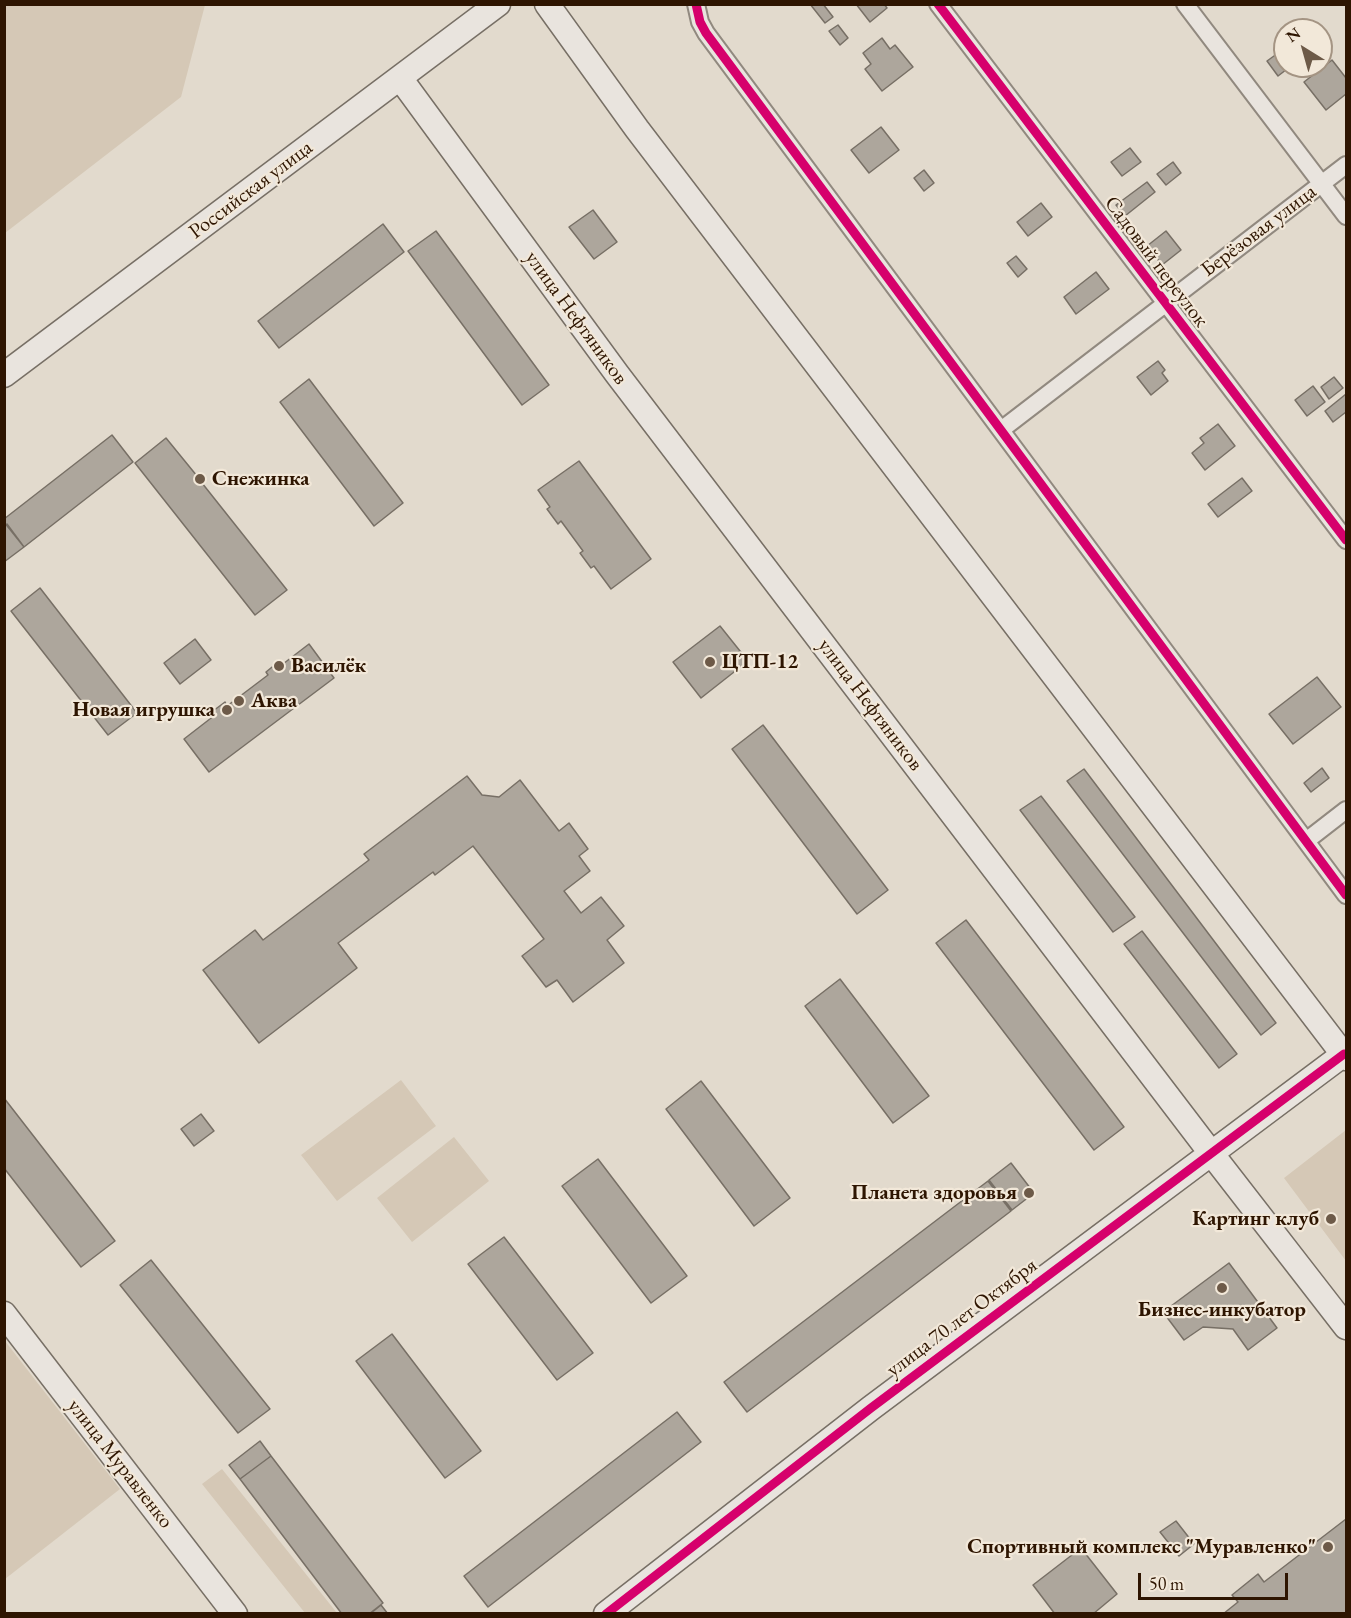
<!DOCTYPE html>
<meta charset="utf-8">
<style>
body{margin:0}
#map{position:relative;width:1351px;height:1618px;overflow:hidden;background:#e2dacd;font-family:"EB Garamond",serif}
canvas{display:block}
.frame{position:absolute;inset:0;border:6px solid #2e1501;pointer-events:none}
.north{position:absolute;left:1273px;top:18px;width:60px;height:60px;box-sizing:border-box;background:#f2e8d9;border:2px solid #a49483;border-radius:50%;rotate:323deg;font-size:16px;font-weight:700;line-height:24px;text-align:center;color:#2e1501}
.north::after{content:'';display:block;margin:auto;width:21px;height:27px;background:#6d5a48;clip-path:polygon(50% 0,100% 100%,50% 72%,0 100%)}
.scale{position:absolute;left:1138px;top:1573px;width:150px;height:27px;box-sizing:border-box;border:3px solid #2e1501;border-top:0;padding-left:8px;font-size:18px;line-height:21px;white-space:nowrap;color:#2e1501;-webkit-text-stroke:4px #f2e8d9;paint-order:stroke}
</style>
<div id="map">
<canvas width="1351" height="1618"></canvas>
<div class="frame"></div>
<div class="north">N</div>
<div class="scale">50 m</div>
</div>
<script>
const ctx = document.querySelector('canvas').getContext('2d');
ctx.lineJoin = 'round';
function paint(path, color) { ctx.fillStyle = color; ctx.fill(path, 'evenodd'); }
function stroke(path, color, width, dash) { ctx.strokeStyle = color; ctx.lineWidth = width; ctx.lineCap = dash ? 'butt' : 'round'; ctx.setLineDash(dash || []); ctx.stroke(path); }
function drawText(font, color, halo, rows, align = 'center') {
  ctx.font = font + ' "EB Garamond",serif'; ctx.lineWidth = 4.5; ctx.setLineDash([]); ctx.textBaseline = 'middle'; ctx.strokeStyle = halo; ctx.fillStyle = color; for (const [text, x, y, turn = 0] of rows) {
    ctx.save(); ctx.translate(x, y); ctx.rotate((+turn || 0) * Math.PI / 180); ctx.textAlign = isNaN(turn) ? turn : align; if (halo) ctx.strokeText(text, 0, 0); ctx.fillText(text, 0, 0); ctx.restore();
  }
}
paint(new Path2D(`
 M 5,4 L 205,5 L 181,97 L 5,233 Z
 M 401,1080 L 436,1126 L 337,1201 L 301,1155 Z
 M 1346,1130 L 1346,1261 L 1284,1178 Z
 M 454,1137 L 489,1181 L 412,1242 L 377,1198 Z
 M 5,1341 L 120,1489 L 5,1579 Z
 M 222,1469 L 337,1613 L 305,1613 L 202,1484 Z`), '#d5c8b6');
const building = new Path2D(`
 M 810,4 L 823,4 L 833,17 L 825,23 Z
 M 856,4 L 884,4 L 887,8 L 870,22 Z
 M 838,25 L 848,38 L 840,45 L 829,31 Z
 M 882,38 L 890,49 L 895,45 L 913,67 L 882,91 L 865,69 L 871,64 L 863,53 Z
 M 1285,48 L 1285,66 L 1291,66 L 1278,76 L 1267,61 Z
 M 1332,60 L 1346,78 L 1346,94 L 1326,110 L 1304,82 Z
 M 881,127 L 899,150 L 869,173 L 851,150 Z
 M 1130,148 L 1141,162 L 1122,176 L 1111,162 Z
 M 1173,162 L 1181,173 L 1166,185 L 1157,174 Z
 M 924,170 L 934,183 L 924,191 L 914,178 Z
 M 1147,182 L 1155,192 L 1125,216 L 1116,205 Z
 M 1041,203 L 1052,217 L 1028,236 L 1017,222 Z
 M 593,210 L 617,242 L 594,259 L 569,227 Z
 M 383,224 L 404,252 L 279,348 L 258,321 Z
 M 436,231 L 549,385 L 522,405 L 408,251 Z
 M 1166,231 L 1181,250 L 1162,265 L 1147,246 Z
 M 1016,256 L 1027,269 L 1018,277 L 1007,263 Z
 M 1096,272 L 1109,289 L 1076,314 L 1064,297 Z
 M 1158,361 L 1165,370 L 1162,373 L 1168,381 L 1151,395 L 1137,377 Z
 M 1334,377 L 1343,388 L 1329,399 L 1321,387 Z
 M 309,379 L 403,503 L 374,526 L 280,402 Z
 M 1313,386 L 1325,402 L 1307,416 L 1295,400 Z
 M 1346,394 L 1346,412 L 1333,422 L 1325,411 Z
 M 1218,424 L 1235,446 L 1205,470 L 1192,453 L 1204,443 L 1200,438 Z
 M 112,435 L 133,462 L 24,547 L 4,522 L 4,519 Z
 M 166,438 L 197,476 L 199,474 L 204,481 L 202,483 L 287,590 L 255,615 L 135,463 Z
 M 579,461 L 651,559 L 611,589 L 594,566 L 591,568 L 580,553 L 583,551 L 561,521 L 558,524 L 547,509 L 550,507 L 538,490 Z
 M 1242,478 L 1252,491 L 1218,517 L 1208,504 Z
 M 7,524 L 24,547 L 4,562 L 4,526 Z
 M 40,588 L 137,713 L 108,735 L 11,611 Z
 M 720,626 L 748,661 L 701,698 L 673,662 Z
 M 195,639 L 211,660 L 180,684 L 164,663 Z
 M 309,644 L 334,678 L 209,772 L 184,739 L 215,715 L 213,711 L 225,702 L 227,706 L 268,675 L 266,672 L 277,663 L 279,667 Z
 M 1317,677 L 1341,707 L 1293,744 L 1269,714 Z
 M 763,725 L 888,890 L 857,914 L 732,749 Z
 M 1322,768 L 1329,778 L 1311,792 L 1304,783 Z
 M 1084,769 L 1276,1023 L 1261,1035 L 1067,781 Z
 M 467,776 L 482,795 L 499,797 L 520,780 L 559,831 L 569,823 L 588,849 L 579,856 L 590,871 L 564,891 L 581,913 L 601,897 L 624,926 L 607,940 L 624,963 L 573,1002 L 557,980 L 546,987 L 522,956 L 544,939 L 473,846 L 435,875 L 433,872 L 338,943 L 357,968 L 259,1043 L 203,970 L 255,930 L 263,940 L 369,860 L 364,854 Z
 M 1041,796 L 1135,917 L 1113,932 L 1020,810 Z
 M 966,920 L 1124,1127 L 1094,1150 L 936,943 Z
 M 1142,931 L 1237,1054 L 1219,1068 L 1124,944 Z
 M 840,979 L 929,1096 L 893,1123 L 805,1006 Z
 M 701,1081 L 790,1198 L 754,1226 L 666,1109 Z
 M 4,1098 L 115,1241 L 81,1267 L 4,1168 Z
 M 201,1114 L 214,1131 L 194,1146 L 181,1129 Z
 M 598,1159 L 687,1276 L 651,1303 L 562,1186 Z
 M 1011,1163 L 1034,1193 L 1012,1210 L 989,1180 Z
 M 988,1181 L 1011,1211 L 747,1412 L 724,1382 Z
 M 504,1237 L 593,1353 L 557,1380 L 468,1264 Z
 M 151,1260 L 270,1409 L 238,1433 L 120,1285 Z
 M 1229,1263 L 1277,1328 L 1248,1350 L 1233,1329 L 1203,1327 L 1184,1340 L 1163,1312 Z
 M 392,1334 L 481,1451 L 445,1478 L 356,1361 Z
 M 677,1412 L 701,1442 L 488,1607 L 464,1576 Z
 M 260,1441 L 271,1456 L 240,1479 L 229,1465 Z
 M 271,1456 L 383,1603 L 369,1614 L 342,1614 L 240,1479 Z
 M 1346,1519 L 1346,1614 L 1223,1614 L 1238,1602 L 1232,1595 L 1258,1574 L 1264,1582 Z
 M 1176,1521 L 1194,1544 L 1179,1556 L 1160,1532 Z
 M 1081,1548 L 1117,1594 L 1093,1614 L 1055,1614 L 1033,1585 Z
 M 381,1605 L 388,1614 L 370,1614 Z`);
paint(building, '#ada69c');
stroke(building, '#776f65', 1.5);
const street = new Path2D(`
 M 696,4 L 700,22 L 706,33 L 1346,895
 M 938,4 L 1346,540
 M 1185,4 L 1346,216
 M 1001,430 L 1346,165
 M 1306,841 L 1346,810`);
const secondary = new Path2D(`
 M 547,4 L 637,129 L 1346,1058
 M 400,78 L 617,374 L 1211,1153 L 1346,1327
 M 4,375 L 498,4
 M 4,1314 L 235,1614
 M 606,1614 L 871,1408 L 1344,1054`);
stroke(street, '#91897f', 20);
stroke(secondary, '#776f65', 27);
stroke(street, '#e9e4de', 16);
stroke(secondary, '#e9e4de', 24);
stroke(new Path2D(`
 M 696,4 L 700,22 L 706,33 L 1346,895
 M 938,4 L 1346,540
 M 606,1614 L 871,1408 L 1344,1054`), '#d6006c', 9);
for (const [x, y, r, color] of [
 [200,479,6,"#6d5a48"],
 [710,662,6,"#6d5a48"],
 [279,666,6,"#6d5a48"],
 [239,701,6,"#6d5a48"],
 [227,710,6,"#6d5a48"],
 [1029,1193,6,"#6d5a48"],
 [1331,1219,6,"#6d5a48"],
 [1222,1288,6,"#6d5a48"],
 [1328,1547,6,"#6d5a48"]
]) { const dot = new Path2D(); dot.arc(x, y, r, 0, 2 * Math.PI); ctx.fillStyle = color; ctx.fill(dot); stroke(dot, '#f2e8d9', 2); }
drawText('21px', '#2e1501', '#f2e8d9', [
 ["Российская улица",251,190,-37],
 ["Берёзовая улица",1259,231,-37],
 ["Садовый переулок",1156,262,53],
 ["улица Нефтяников",576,318,54],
 ["улица Нефтяников",870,705,53],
 ["улица 70 лет Октября",962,1318,-37],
 ["улица Муравленко",120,1464,52]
]);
drawText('bold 21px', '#2e1501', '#f2e8d9', [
 ["Снежинка",212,479],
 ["ЦТП-12",722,662],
 ["Василёк",291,666],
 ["Аква",251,701],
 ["Новая игрушка",215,710,"right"],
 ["Планета здоровья",1017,1193,"right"],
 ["Картинг клуб",1319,1219,"right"],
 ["Бизнес-инкубатор",1222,1310,"center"],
 ["Спортивный комплекс \"Муравленко\"",1316,1547,"right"]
], 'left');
</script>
